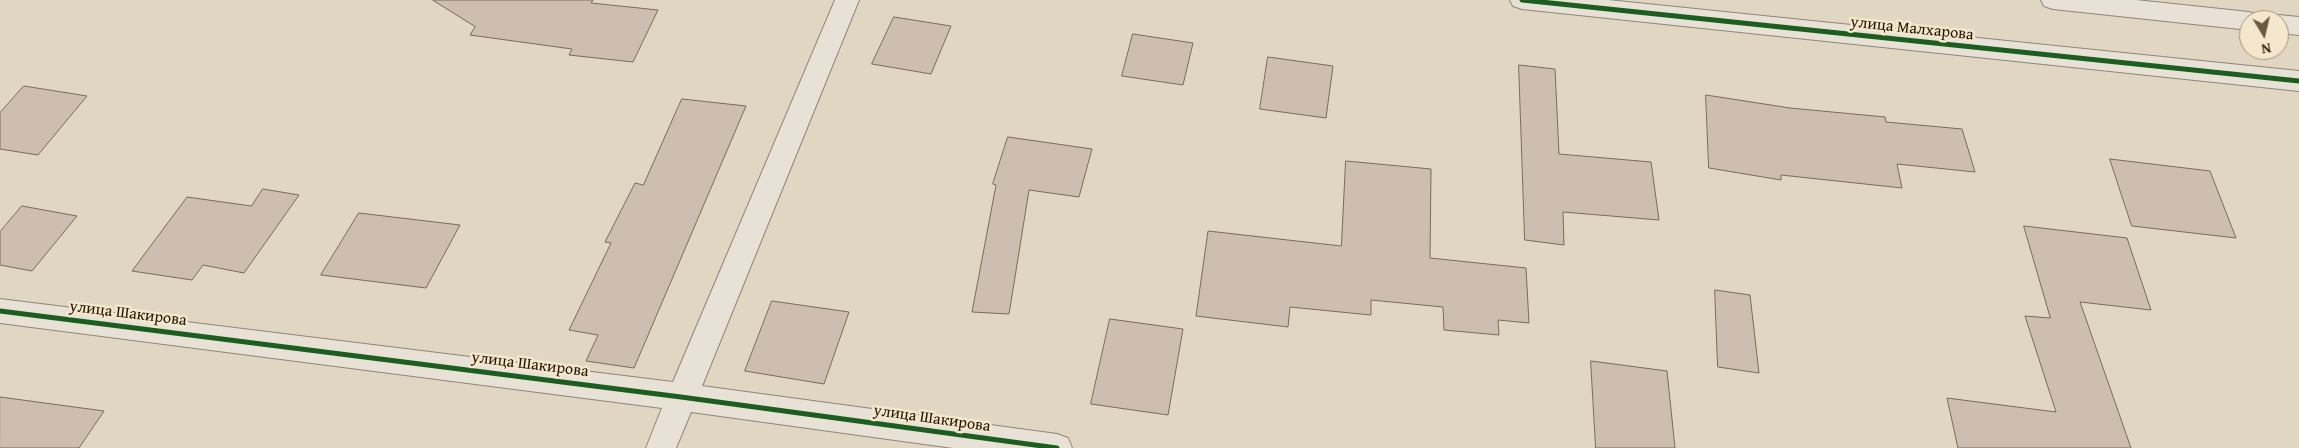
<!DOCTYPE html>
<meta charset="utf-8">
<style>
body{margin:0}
#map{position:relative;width:2299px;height:448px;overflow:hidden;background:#e1d6c1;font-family:"Gentium Book Plus",serif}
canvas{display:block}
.north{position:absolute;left:2239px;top:10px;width:50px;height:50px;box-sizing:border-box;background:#f4e7ce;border:1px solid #a2947c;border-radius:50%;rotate:171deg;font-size:14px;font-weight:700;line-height:20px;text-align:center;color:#261702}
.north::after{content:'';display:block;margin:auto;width:18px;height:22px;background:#675a45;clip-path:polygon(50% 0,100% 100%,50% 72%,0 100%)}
</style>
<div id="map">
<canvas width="2299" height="448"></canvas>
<div class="north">N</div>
</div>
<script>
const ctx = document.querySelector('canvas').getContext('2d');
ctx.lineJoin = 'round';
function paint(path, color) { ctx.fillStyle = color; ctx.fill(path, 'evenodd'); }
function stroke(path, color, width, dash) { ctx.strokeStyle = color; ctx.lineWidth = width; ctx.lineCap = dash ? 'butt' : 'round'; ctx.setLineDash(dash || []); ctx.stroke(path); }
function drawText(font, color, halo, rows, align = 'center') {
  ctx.font = font + ' "Gentium Book Plus",serif'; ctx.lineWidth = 5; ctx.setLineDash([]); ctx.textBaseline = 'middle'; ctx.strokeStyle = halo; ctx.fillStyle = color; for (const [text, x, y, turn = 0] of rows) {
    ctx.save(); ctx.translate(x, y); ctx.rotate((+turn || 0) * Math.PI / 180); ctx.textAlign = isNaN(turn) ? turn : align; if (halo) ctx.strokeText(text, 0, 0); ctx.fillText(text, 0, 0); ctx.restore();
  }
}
const building = new Path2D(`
 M 433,0 L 593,0 L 591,3 L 658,10 L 633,62 L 569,55 L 572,49 L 470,35 L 475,27 Z
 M 894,17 L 951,26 L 931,74 L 872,64 Z
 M 1133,34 L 1193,43 L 1183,85 L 1122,76 Z
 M 1268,57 L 1333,66 L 1326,118 L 1260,109 Z
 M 1519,65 L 1555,69 L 1559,154 L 1651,162 L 1659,220 L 1563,212 L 1564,245 L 1525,240 Z
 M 24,86 L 87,96 L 38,155 L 0,149 L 0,113 Z
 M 1706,95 L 1790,108 L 1885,117 L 1886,122 L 1962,129 L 1975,172 L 1897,164 L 1902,188 L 1781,175 L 1781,180 L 1709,168 Z
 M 682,99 L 746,106 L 634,368 L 586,361 L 598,335 L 569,330 L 611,243 L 605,242 L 635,183 L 643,185 Z
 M 1008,137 L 1092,149 L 1079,197 L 1029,190 L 1009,314 L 972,312 L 996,185 L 993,184 Z
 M 2110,159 L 2210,171 L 2236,238 L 2132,226 Z
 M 1346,161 L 1431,169 L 1430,258 L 1526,268 L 1529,323 L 1498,320 L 1499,335 L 1444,330 L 1443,307 L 1371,300 L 1371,315 L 1290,307 L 1288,327 L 1196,316 L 1208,231 L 1341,246 Z
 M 263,189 L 299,195 L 244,273 L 203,265 L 192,280 L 132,271 L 187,197 L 251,206 Z
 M 22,206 L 77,216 L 32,271 L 0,265 L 0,232 Z
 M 359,213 L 460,225 L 426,288 L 321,275 Z
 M 2024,226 L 2127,238 L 2151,310 L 2080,302 L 2131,448 L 1958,448 L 1947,398 L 2056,412 L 2025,316 L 2050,318 Z
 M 1715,290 L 1750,295 L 1759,373 L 1718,367 Z
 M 772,301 L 849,312 L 824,384 L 745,371 Z
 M 1110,319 L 1183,329 L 1168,415 L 1091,404 Z
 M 1591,361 L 1667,371 L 1675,448 L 1596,448 Z
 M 0,397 L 104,411 L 79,448 L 0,448 Z`);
paint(building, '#cebeb0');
stroke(building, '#746c5f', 1);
const street = new Path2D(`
 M 835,0 L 859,0 L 702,386 L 1057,434 L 1068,438 L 1072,448 L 953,448 L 691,412 L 676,448 L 646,448 L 662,408 L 0,323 L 0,299 L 673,382 Z
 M 1510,0 L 1608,0 L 2299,71 L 2299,91 L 1522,9 L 1513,6 Z
 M 2041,0 L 2136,0 L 2249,12 L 2258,15 L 2261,20 L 2249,20 L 2249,30 L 2053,9 L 2044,6 Z
 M 2279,15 L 2299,17 L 2299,35 L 2279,33 L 2279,20 L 2269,20 Z`);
stroke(street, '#8e8678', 2);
paint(street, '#e7e1d6');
stroke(new Path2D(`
 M 1522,0 L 2299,81
 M 0,311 L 681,397 L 1057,448`), '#1b5e20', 5);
drawText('16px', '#261702', '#f4e7ce', [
 ["улица Малхарова",1912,29,6],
 ["улица Шакирова",128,314,7],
 ["улица Шакирова",530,365,7],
 ["улица Шакирова",932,419,8]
]);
</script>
